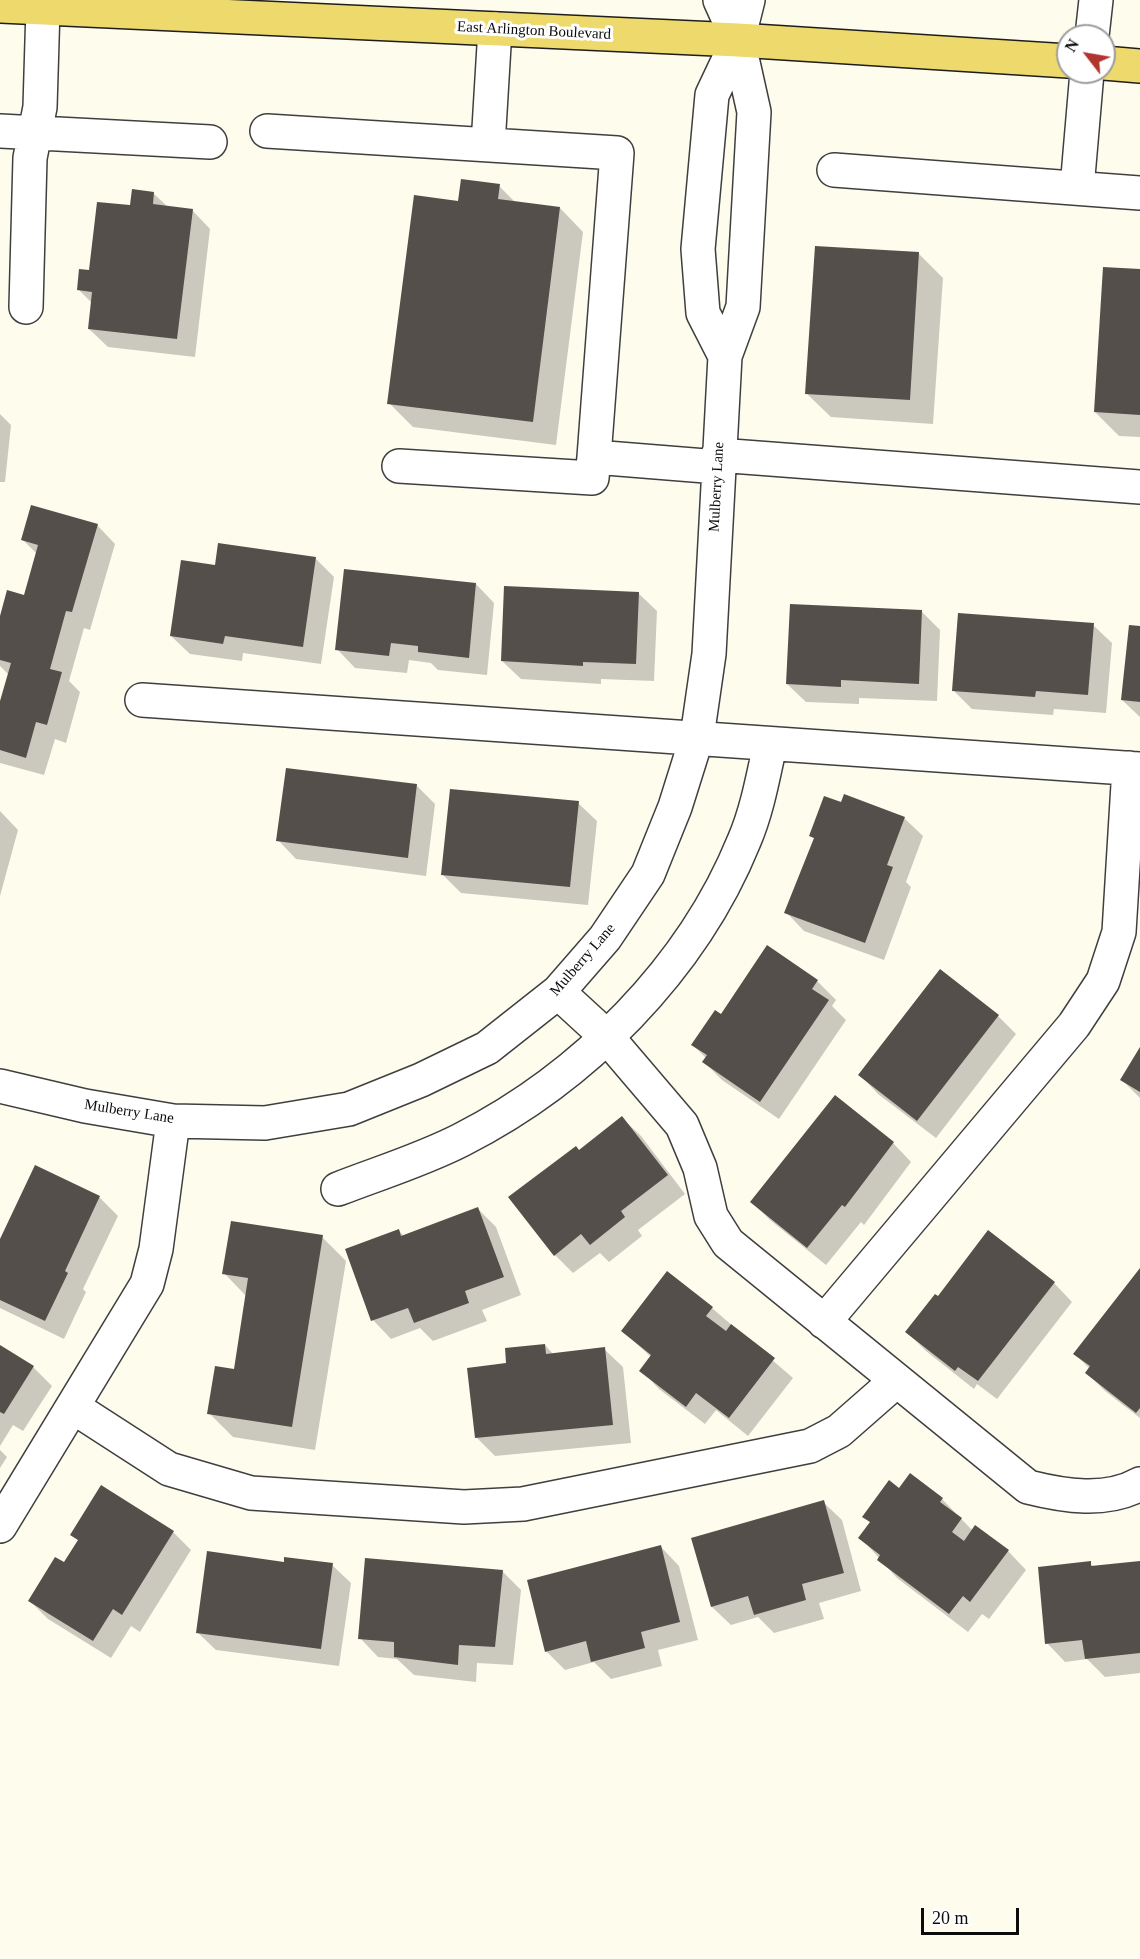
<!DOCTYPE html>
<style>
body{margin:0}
#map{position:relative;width:1140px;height:1959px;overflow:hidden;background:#fefced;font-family:"Times New Roman",serif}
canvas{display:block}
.north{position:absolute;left:1056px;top:24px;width:60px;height:60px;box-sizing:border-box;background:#fff;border:2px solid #9e9e9e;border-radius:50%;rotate:301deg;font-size:16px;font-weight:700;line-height:24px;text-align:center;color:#0c0c0c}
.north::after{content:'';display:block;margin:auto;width:21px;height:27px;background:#b13430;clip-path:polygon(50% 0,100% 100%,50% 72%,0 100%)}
.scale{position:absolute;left:921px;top:1908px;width:98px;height:27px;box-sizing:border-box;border:3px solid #0c0c0c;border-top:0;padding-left:8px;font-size:18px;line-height:21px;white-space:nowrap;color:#0c0c0c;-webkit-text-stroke:4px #fff;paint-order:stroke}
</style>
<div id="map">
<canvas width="1140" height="1959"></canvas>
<div class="north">N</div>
<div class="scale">20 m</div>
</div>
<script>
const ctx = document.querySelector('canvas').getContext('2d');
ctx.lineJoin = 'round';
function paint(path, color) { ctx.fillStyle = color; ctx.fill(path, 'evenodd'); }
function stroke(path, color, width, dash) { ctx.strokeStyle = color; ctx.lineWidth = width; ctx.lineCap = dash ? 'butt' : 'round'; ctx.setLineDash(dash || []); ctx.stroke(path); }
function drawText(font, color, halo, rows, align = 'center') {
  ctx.font = font + ' "Times New Roman",serif'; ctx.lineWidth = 6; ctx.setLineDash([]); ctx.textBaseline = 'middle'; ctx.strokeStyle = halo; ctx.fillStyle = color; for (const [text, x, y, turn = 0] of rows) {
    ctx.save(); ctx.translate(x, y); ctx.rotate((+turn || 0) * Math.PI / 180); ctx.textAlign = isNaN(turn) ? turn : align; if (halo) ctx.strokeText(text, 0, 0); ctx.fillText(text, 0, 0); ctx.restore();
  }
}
paint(new Path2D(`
 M 499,186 L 516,203 L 560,208 L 583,232 L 556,445 L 413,427 L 389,403 L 459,202 Z
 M 153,193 L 168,207 L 192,210 L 210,229 L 195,357 L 108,347 L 89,329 L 92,303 L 79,290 L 131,207 Z
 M 919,254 L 943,278 L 933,424 L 831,417 L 807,394 Z
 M 1140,271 L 1140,437 L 1119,436 L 1095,412 Z
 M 0,414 L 11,425 L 5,482 L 0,482 Z
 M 97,525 L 115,544 L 90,630 L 84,628 L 69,681 L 80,692 L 66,743 L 55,739 L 44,775 L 0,763 L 0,707 L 9,675 L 0,666 L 0,621 L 25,597 L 37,554 L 22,539 Z
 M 315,558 L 334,577 L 321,664 L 243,653 L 242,661 L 190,654 L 171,636 L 216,567 Z
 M 476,584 L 494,603 L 487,675 L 438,670 L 431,663 L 409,660 L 407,673 L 355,668 L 337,649 Z
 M 638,593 L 657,611 L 654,681 L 601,679 L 601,684 L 521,679 L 502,661 Z
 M 922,612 L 940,630 L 937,701 L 859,698 L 859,704 L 806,702 L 787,684 Z
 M 1093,625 L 1112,643 L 1106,713 L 1054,709 L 1053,715 L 972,709 L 954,691 Z
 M 1140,627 L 1140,717 L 1122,700 Z
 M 417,786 L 435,804 L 426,876 L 296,859 L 278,840 Z
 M 578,803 L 597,821 L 588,905 L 461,893 L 443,875 Z
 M 842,804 L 904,818 L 923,836 L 906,882 L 911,887 L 884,960 L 804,931 L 786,912 L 815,839 L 811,836 Z
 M 0,811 L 18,830 L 0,896 Z
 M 767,947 L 817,981 L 836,1000 L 832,1006 L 846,1020 L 779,1119 L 722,1080 L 704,1062 L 706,1058 L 693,1045 L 721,1016 Z
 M 998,1016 L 1016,1034 L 936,1138 L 878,1094 L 860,1075 Z
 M 1140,1050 L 1140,1098 L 1122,1080 Z
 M 622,1118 L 641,1136 L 685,1194 L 638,1230 L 642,1236 L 609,1262 L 600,1253 L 573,1273 L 555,1255 L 579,1151 Z
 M 893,1143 L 911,1162 L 864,1225 L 861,1222 L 826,1265 L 770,1220 L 752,1202 Z
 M 36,1167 L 99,1197 L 118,1216 L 83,1289 L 86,1292 L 64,1339 L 0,1308 L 0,1242 Z
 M 478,1209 L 496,1227 L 521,1295 L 482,1310 L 487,1321 L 433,1341 L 420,1328 L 391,1339 L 373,1320 L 399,1231 L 404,1236 Z
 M 322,1237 L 346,1261 L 315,1450 L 233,1437 L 209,1413 L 235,1370 L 247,1297 L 224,1273 Z
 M 1140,1270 L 1140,1418 L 1105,1391 L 1087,1373 L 1090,1369 L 1075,1354 Z
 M 1054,1283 L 1072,1302 L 997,1399 L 977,1384 L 974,1389 L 926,1351 L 907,1332 L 939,1298 Z
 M 712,1308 L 793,1378 L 748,1436 L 716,1410 L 705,1424 L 659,1389 L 641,1370 L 651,1357 L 623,1331 Z
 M 545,1345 L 554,1355 L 604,1349 L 623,1367 L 631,1443 L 495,1456 L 477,1438 L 508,1365 Z
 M 0,1346 L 33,1367 L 52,1386 L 23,1431 L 13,1425 L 0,1446 Z
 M 0,1450 L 7,1457 L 0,1468 Z
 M 910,1475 L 942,1499 L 973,1531 L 1008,1551 L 1026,1570 L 989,1619 L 982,1614 L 968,1632 L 897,1578 L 860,1537 L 871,1523 L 864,1516 L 899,1490 Z
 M 823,1502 L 842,1520 L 861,1591 L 819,1603 L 824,1619 L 774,1633 L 758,1617 L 731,1625 L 712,1607 L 693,1539 Z
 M 173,1532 L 191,1550 L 140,1632 L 131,1626 L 111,1658 L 48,1619 L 30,1601 L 65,1564 L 79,1541 L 72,1535 Z
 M 661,1547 L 679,1566 L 698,1640 L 658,1650 L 662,1666 L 611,1679 L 594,1662 L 565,1670 L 546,1651 Z
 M 1090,1563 L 1095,1568 L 1140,1563 L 1140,1673 L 1105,1677 L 1087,1659 L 1065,1662 L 1047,1643 Z
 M 285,1564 L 332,1565 L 351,1583 L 339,1666 L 216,1650 L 197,1632 Z
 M 503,1572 L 521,1590 L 513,1665 L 477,1663 L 476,1682 L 414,1675 L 397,1659 L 378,1657 L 360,1638 Z`), '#0003');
paint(new Path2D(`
 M 461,179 L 500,184 L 498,199 L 560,207 L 533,422 L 387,404 L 414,195 L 458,201 Z
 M 132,189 L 154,192 L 153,204 L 193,209 L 177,339 L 88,329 L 92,292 L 77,290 L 79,269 L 89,270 L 97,202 L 130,205 Z
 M 815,246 L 919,252 L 910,400 L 805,394 Z
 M 1103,267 L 1140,269 L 1140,415 L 1094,412 Z
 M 31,505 L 98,524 L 72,612 L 66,611 L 50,669 L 62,672 L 47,725 L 36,722 L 26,758 L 0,750 L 0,701 L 11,663 L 0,660 L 0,616 L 7,590 L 24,595 L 38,545 L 21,540 Z
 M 218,543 L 316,557 L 303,647 L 225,636 L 223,644 L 170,636 L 181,560 L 215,565 Z
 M 344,569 L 476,583 L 469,658 L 418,652 L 418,646 L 391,643 L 389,656 L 335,650 Z
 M 504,586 L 639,592 L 636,664 L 583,662 L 583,666 L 501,661 Z
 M 790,604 L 922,610 L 919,684 L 841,680 L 841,687 L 786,684 Z
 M 958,613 L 1094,623 L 1088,695 L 1036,691 L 1035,697 L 952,691 Z
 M 1129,625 L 1140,626 L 1140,702 L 1121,700 Z
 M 286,768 L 417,784 L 408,858 L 276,841 Z
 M 450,789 L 579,801 L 570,887 L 441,875 Z
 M 844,794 L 905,817 L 887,865 L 893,867 L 865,943 L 784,913 L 814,838 L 809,836 L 824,796 L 841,802 Z
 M 767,945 L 818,980 L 812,989 L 829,1000 L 760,1102 L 702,1062 L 707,1055 L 691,1045 L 715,1010 L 721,1014 Z
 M 940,969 L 999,1015 L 917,1121 L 858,1075 Z
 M 1140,1047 L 1140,1092 L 1120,1080 Z
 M 835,1095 L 894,1142 L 845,1207 L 842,1205 L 807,1248 L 750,1202 Z
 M 622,1116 L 668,1175 L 621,1211 L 625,1217 L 590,1245 L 581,1234 L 554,1256 L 508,1197 L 576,1146 L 579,1150 Z
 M 35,1165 L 100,1196 L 65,1271 L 68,1273 L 45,1321 L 0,1300 L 0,1239 Z
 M 478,1207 L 504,1277 L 465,1291 L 469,1303 L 414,1323 L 408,1308 L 371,1321 L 345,1249 L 399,1229 L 401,1236 Z
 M 231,1221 L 323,1235 L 292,1427 L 207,1414 L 215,1366 L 234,1369 L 248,1278 L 222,1274 Z
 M 988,1230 L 1055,1282 L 978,1381 L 958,1367 L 955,1371 L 905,1332 L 935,1294 L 938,1296 Z
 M 1140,1268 L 1140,1408 L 1136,1413 L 1085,1373 L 1090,1366 L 1073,1354 Z
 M 667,1271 L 713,1307 L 706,1316 L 726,1331 L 731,1324 L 775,1358 L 729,1418 L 696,1393 L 686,1407 L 639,1371 L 651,1355 L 621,1331 Z
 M 545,1344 L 546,1354 L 605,1347 L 613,1425 L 475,1438 L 467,1368 L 506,1363 L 505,1348 Z
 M 0,1345 L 34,1366 L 4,1414 L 0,1412 Z
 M 910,1473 L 943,1498 L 940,1502 L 962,1518 L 952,1532 L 964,1541 L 975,1525 L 1009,1550 L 970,1602 L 963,1596 L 949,1614 L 877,1560 L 880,1555 L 858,1538 L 870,1522 L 862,1517 L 889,1480 L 899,1488 Z
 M 101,1485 L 174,1531 L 122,1615 L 113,1609 L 93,1641 L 28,1601 L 55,1557 L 64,1562 L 78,1540 L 70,1535 Z
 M 824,1500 L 844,1573 L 802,1584 L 806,1600 L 754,1615 L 748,1596 L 711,1607 L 691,1538 Z
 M 661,1545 L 680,1622 L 641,1632 L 645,1648 L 591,1662 L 586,1641 L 545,1652 L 527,1580 Z
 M 207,1551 L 284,1562 L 284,1557 L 333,1563 L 321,1649 L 196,1633 Z
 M 365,1558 L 503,1570 L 495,1647 L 459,1645 L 458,1665 L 394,1657 L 394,1642 L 358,1639 Z
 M 1091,1561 L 1091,1566 L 1140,1561 L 1140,1653 L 1085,1659 L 1082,1640 L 1045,1644 L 1038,1567 Z`), '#544f4a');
const minor = new Path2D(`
 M 1092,36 L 1096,0
 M 0,131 L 210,142
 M 267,131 L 617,153 L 594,457 L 718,467
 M 488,145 L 495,29
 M 834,170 L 1140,193
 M 1077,188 L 1087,72
 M 26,307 L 30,158 L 40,107 L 43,8
 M 725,356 L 703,313 L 698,249 L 712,95 L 738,40 L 748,0
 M 718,455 L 1140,487
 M 399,466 L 592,478 L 594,457
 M 142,700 L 1140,769
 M 558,992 L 607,1037 L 682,1125 L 700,1168 L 711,1216 L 728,1243 L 1028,1487 C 1064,1496 1106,1503 1140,1484
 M 0,1086 L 85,1106 L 173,1121 L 265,1123 L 349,1109 L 421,1080 L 487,1048 L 558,992 L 605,938 L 648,874 L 675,807 L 697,737 L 709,654 L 725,356 L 743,307 L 754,112 L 738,40 L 720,0
 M 338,1189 C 379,1173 422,1160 461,1140 C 583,1078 692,969 744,841 C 757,811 763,777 770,745
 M 824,1322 L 1074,1025 L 1103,981 L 1119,932 L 1129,768
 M 73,1407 L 169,1469 L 251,1493 L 464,1507 L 523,1504 L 810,1446 L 839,1431 L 896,1381
 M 0,1526 L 147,1284 L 156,1249 L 173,1121`);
const major = new Path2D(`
 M 0,6 L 738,40 L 1068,61
 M 1104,63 L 1140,66`);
stroke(minor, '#3f3f3f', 36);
stroke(major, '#1d1d1d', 36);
stroke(minor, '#fff', 33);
stroke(major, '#eed96d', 33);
drawText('15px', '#0c0c0c', '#fff', [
 ["East Arlington Boulevard",534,31,3],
 ["Mulberry Lane",717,487,-87],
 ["Mulberry Lane",583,960,-49],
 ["Mulberry Lane",129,1112,9]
]);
</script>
